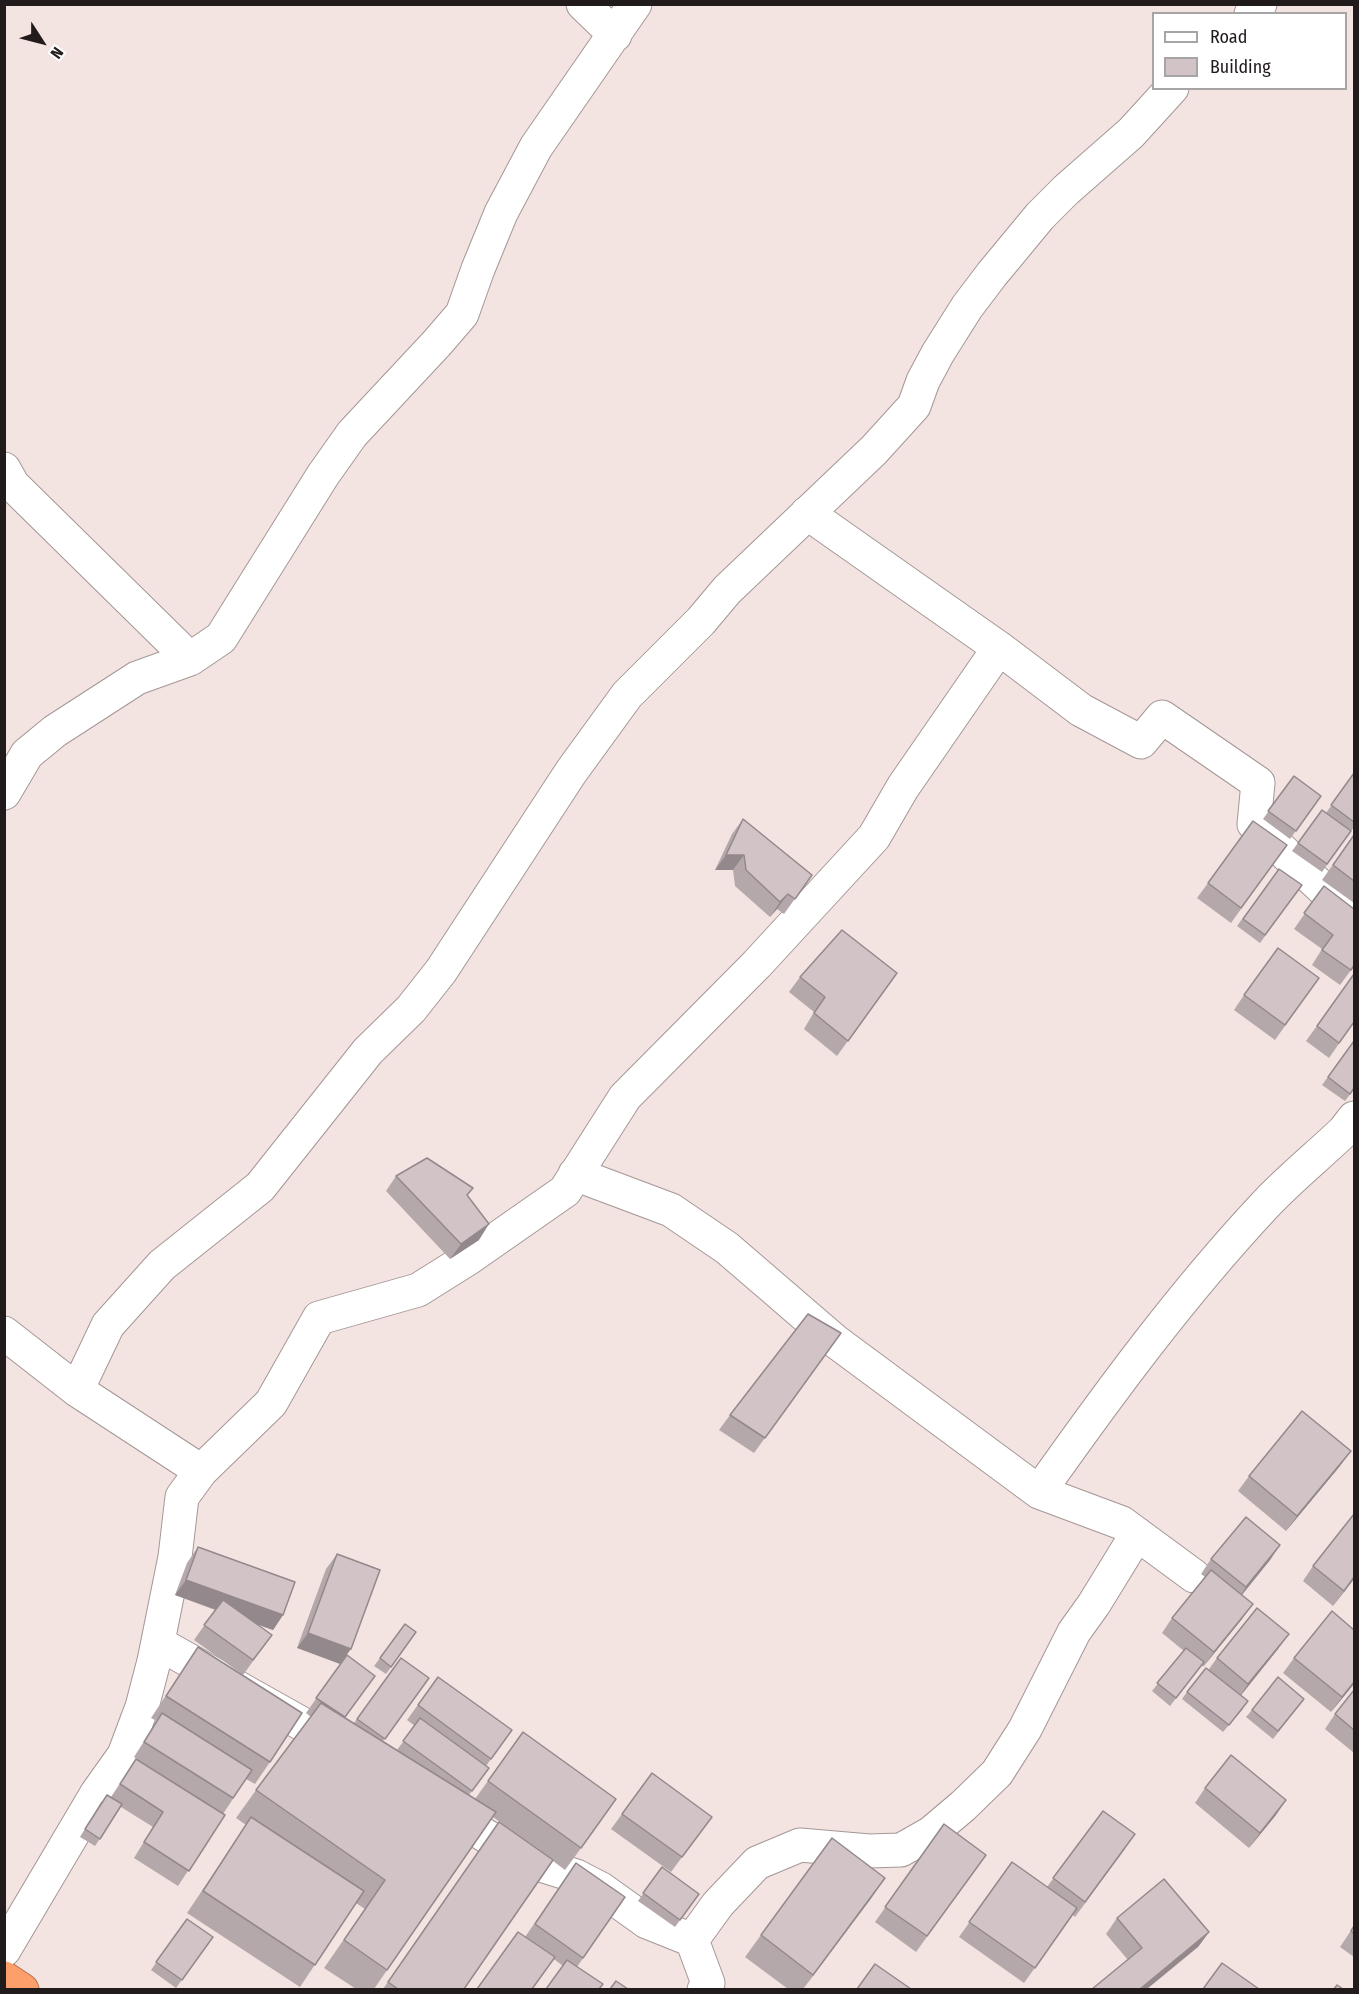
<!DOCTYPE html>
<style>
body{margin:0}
#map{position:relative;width:1359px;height:1994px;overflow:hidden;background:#f3e4e2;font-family:"Fira Sans Condensed",sans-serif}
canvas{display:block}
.frame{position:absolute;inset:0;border:6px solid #211b1b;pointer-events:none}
.legend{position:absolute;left:1152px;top:12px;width:195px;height:78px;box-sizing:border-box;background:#fff;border:2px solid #a6a4a4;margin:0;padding:8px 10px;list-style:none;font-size:18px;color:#211b1b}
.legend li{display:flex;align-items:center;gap:12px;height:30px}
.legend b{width:30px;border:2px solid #a6a4a4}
.north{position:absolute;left:12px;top:12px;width:60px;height:60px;-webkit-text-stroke:4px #fff;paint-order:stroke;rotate:126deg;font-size:16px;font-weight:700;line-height:24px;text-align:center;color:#211b1b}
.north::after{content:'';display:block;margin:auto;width:21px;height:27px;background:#211b1b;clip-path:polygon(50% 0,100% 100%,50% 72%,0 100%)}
</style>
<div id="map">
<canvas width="1359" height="1994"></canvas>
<div class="frame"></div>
<ul class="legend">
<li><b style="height:8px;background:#fff"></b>Road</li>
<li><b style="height:16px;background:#d2c3c7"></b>Building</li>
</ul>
<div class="north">N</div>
</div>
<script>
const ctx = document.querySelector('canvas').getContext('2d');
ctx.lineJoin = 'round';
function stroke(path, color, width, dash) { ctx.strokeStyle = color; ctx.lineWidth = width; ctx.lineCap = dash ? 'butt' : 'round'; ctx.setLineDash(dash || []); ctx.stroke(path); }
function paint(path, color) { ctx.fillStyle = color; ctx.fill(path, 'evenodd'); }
const street = new Path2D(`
 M 583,4 L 615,35
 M 1251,14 L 1260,4
 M 4,469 L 13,485 L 190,659
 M 807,513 L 999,648 L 1081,710 L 1141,742 L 1162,717 L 1258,783 L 1254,824 L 1354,918
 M 4,793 L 27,754 L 55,731 L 137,678 L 190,659 L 221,638 L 323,475 L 352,434 L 437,343 L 462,314 L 478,269 L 501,213 L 536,147 L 635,4
 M 575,1174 L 671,1210 L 727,1248 L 835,1341 L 1039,1492 L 1122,1523 L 1194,1576
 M 4,1333 L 77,1390 L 201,1471
 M 77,1390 L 108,1325 L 162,1265 L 260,1187 L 368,1051 L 411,1009 L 441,971 L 571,772 L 627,695 L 701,621 L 727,590 L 874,450 L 914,406 L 923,381 L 938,353 L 967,307 L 992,274 L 1040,216 L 1066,190 L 1131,133 L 1172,88
 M 1039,1492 C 1109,1393 1181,1295 1264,1206 C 1289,1179 1318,1156 1344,1131 L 1354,1118
 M 158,1643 L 345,1748
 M 444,1810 L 525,1860 L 576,1876 L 601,1889 L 647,1922 L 692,1940 L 718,1904 L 757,1863 L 800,1845 L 869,1851 L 901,1850 L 931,1833 L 963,1806 L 997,1773 L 1025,1729 L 1074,1632 L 1094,1604 L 1137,1534
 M 692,1940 L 708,1983 L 704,1990
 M 4,1950 L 97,1793 L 124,1755 L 142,1707 L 154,1661 L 175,1557 L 182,1497 L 201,1471 L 271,1403 L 319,1318 L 418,1290 L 469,1258 L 565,1191 L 625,1097 L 757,964 L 874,837 L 903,787 L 999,648`);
const highway = new Path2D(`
 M 4,1978 L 22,1990`);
stroke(street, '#a49795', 35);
stroke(highway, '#b0714e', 35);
stroke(street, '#fff', 33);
stroke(highway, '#fd9f6a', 33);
paint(new Path2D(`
 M 1354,773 L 1354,827 L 1322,872 L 1292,851 L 1322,810 L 1326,813 Z
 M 1294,776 L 1321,796 L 1290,839 L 1263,819 Z
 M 743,819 L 812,875 L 784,914 L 777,909 L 770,917 L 735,886 L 733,870 L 715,870 L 732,834 Z
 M 1354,835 L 1354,903 L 1322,880 Z
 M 1287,845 L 1231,923 L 1197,898 L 1208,883 Z
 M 1279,869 L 1302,885 L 1260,943 L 1237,926 Z
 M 1324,886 L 1354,966 L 1340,985 L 1312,965 L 1322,949 L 1294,929 Z
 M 897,973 L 837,1056 L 804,1029 L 814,1012 L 789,992 L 800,977 Z
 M 1354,974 L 1354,1022 L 1329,1058 L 1306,1041 Z
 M 1319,978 L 1275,1040 L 1234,1010 L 1244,995 Z
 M 1354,1041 L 1354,1089 L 1345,1101 L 1322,1085 Z
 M 396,1176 L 467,1195 L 479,1240 L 450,1259 L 386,1191 Z
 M 841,1333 L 754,1453 L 719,1430 L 730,1415 Z
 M 1340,1466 L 1286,1531 L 1238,1491 L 1249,1476 Z
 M 1280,1545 L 1270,1560 L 1242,1595 L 1242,1619 L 1203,1667 L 1202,1665 L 1170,1706 L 1152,1691 L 1184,1651 L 1162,1633 L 1172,1618 L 1205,1577 L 1201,1574 L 1211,1559 Z
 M 198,1547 L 283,1615 L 273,1630 L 256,1624 L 272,1635 L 243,1675 L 194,1640 L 215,1610 L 175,1595 L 187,1563 Z
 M 337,1554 L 351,1649 L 297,1648 L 326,1569 Z
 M 1313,1566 L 1354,1579 L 1333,1606 L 1303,1581 Z
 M 405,1624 L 416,1632 L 386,1674 L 374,1666 Z
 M 1354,1630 L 1354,1684 L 1331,1712 L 1283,1673 L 1294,1658 Z
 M 198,1647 L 270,1762 L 255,1784 L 246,1779 L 223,1814 L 134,1757 L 157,1721 L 151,1718 Z
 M 1278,1649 L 1241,1695 L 1243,1709 L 1223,1732 L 1182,1699 L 1187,1692 L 1209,1669 L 1217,1658 Z
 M 347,1655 L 345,1718 L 354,1723 L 401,1658 L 429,1678 L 383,1741 L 397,1750 L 415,1726 L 407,1720 L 438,1677 L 512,1730 L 486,1766 L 489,1768 L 469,1795 L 475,1799 L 523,1732 L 601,1821 L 565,1870 L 553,1861 L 464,1989 L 383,1989 L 499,1822 L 520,1837 L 493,1817 L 374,1989 L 356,1989 L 324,1968 L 365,1909 L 356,1903 L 300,1987 L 187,1913 L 246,1825 L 236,1818 L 256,1790 L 311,1717 L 306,1713 Z
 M 1354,1690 L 1354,1753 L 1325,1729 L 1335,1714 Z
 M 1299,1706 L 1273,1739 L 1246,1717 L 1252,1710 Z
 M 136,1759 L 225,1815 L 178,1886 L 134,1858 L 153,1827 L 121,1807 L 95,1846 L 80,1837 L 101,1802 L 111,1797 Z
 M 1205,1788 L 1276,1815 L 1249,1848 L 1195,1803 Z
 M 1103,1811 L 1125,1849 L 1075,1917 L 1073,1915 L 1024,1983 L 959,1937 L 1012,1862 L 1047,1887 Z
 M 622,1814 L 712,1817 L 671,1872 L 611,1829 Z
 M 944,1824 L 986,1855 L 916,1952 L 875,1922 Z
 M 576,1863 L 625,1897 L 577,1967 L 563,1966 L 525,1937 Z
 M 662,1867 L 699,1894 L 675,1927 L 638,1901 Z
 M 885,1878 L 803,1989 L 788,1989 L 745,1957 L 761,1935 Z
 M 1117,1918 L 1209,1932 L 1198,1947 L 1128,1960 L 1106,1934 Z
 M 187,1919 L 213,1937 L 176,1988 L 151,1970 Z
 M 1354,1926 L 1354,1957 L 1340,1947 Z`), '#b5a8ab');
paint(new Path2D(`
 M 726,855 L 744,855 L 733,870 L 715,870 Z
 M 788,894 L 777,909 L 770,917 L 780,902 Z
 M 489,1224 L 479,1240 L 450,1259 L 461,1244 Z
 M 1351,1451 L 1340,1466 L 1286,1531 L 1297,1516 Z
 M 1280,1545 L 1270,1560 L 1236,1602 L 1246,1587 Z
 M 1354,1577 L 1354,1579 L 1333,1606 L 1344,1591 Z
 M 186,1580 L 283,1615 L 273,1630 L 175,1595 Z
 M 1253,1604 L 1242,1619 L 1203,1667 L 1214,1652 Z
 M 308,1633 L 351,1649 L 340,1664 L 297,1648 Z
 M 1289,1634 L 1278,1649 L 1238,1699 L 1248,1684 Z
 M 1354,1682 L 1354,1684 L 1331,1712 L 1342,1697 Z
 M 1286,1800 L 1276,1815 L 1249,1848 L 1260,1833 Z
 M 885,1878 L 870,1900 L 803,1989 L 813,1975 Z
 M 1209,1932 L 1198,1947 L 1147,1989 L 1140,1989 Z`), '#93888b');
const building = new Path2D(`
 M 1354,773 L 1354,822 L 1331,805 Z
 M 1294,776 L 1321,796 L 1296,831 L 1268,811 Z
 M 1322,810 L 1351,831 L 1327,864 L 1298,843 Z
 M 743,819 L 812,875 L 795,899 L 788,894 L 780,902 L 746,870 L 744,855 L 726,855 Z
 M 1253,821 L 1287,845 L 1241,908 L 1208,883 Z
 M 1354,835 L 1354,881 L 1333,865 Z
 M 1279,869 L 1302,885 L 1265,935 L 1243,919 Z
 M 1324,886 L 1354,909 L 1354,965 L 1351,970 L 1322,950 L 1333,935 L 1304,913 Z
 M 842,930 L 897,973 L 848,1041 L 814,1013 L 825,997 L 800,977 Z
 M 1278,948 L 1319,978 L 1285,1025 L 1244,995 Z
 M 1354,974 L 1354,1022 L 1339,1043 L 1317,1026 Z
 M 1354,1041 L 1354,1088 L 1350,1094 L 1328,1077 Z
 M 427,1158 L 473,1188 L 467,1195 L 489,1224 L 461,1244 L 396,1176 Z
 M 808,1314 L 841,1333 L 765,1438 L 730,1415 Z
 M 1302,1411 L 1351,1451 L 1297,1516 L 1249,1476 Z
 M 1354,1514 L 1354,1577 L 1344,1591 L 1313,1566 Z
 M 1246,1517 L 1280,1545 L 1246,1587 L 1211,1559 Z
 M 198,1547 L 295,1582 L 283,1615 L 186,1580 Z
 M 337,1554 L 380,1570 L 351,1649 L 308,1633 Z
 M 1211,1570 L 1253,1604 L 1214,1652 L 1172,1618 Z
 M 223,1600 L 272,1635 L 253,1660 L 204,1625 Z
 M 1257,1608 L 1289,1634 L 1248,1684 L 1217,1658 Z
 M 1332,1611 L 1354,1630 L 1354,1682 L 1342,1697 L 1294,1658 Z
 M 405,1624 L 416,1632 L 391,1667 L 380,1658 Z
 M 198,1647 L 302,1713 L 270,1762 L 166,1696 Z
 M 1186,1648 L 1204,1662 L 1176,1698 L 1157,1683 Z
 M 347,1655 L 375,1676 L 345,1717 L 316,1698 Z
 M 401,1658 L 429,1678 L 385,1739 L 357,1719 Z
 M 1206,1668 L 1248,1701 L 1229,1725 L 1187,1692 Z
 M 438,1677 L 512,1730 L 491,1759 L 418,1705 Z
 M 1278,1677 L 1304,1699 L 1278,1731 L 1252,1710 Z
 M 1354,1690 L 1354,1730 L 1335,1714 Z
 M 321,1703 L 496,1812 L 387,1970 L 344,1940 L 385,1880 L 256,1790 Z
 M 162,1713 L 252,1770 L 233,1798 L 144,1742 Z
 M 420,1718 L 489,1768 L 472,1791 L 403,1741 Z
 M 523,1732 L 616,1799 L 581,1848 L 488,1781 Z
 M 1231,1755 L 1286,1800 L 1260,1833 L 1205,1788 Z
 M 136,1759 L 225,1815 L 189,1871 L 144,1842 L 163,1812 L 120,1784 Z
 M 652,1773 L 712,1817 L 682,1857 L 622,1814 Z
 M 107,1795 L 122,1804 L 100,1839 L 85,1829 Z
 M 1103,1811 L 1135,1834 L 1085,1902 L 1053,1878 Z
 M 251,1817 L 364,1891 L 315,1965 L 203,1891 Z
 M 499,1822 L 553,1860 L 464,1989 L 398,1989 L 388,1982 Z
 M 944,1824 L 986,1855 L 927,1936 L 885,1907 Z
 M 832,1838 L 885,1878 L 813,1975 L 761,1935 Z
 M 1012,1862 L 1077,1908 L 1035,1968 L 969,1922 Z
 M 576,1863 L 625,1897 L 583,1958 L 535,1924 Z
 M 662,1867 L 699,1894 L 680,1920 L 643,1893 Z
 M 1164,1879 L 1209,1932 L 1140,1989 L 1092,1989 L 1142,1948 L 1117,1918 Z
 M 187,1919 L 213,1937 L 182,1980 L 156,1962 Z
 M 1354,1926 L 1354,1934 L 1351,1931 Z
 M 518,1932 L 555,1957 L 532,1989 L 477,1989 Z
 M 567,1960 L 603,1984 L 599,1989 L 546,1989 Z
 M 1222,1963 L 1259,1989 L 1203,1989 Z
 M 875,1964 L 911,1989 L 857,1989 Z
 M 616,1981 L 628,1989 L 610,1989 Z
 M 1337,1985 L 1343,1989 L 1334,1989 Z`);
paint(building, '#d2c3c7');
stroke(building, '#93888b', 1.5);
</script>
